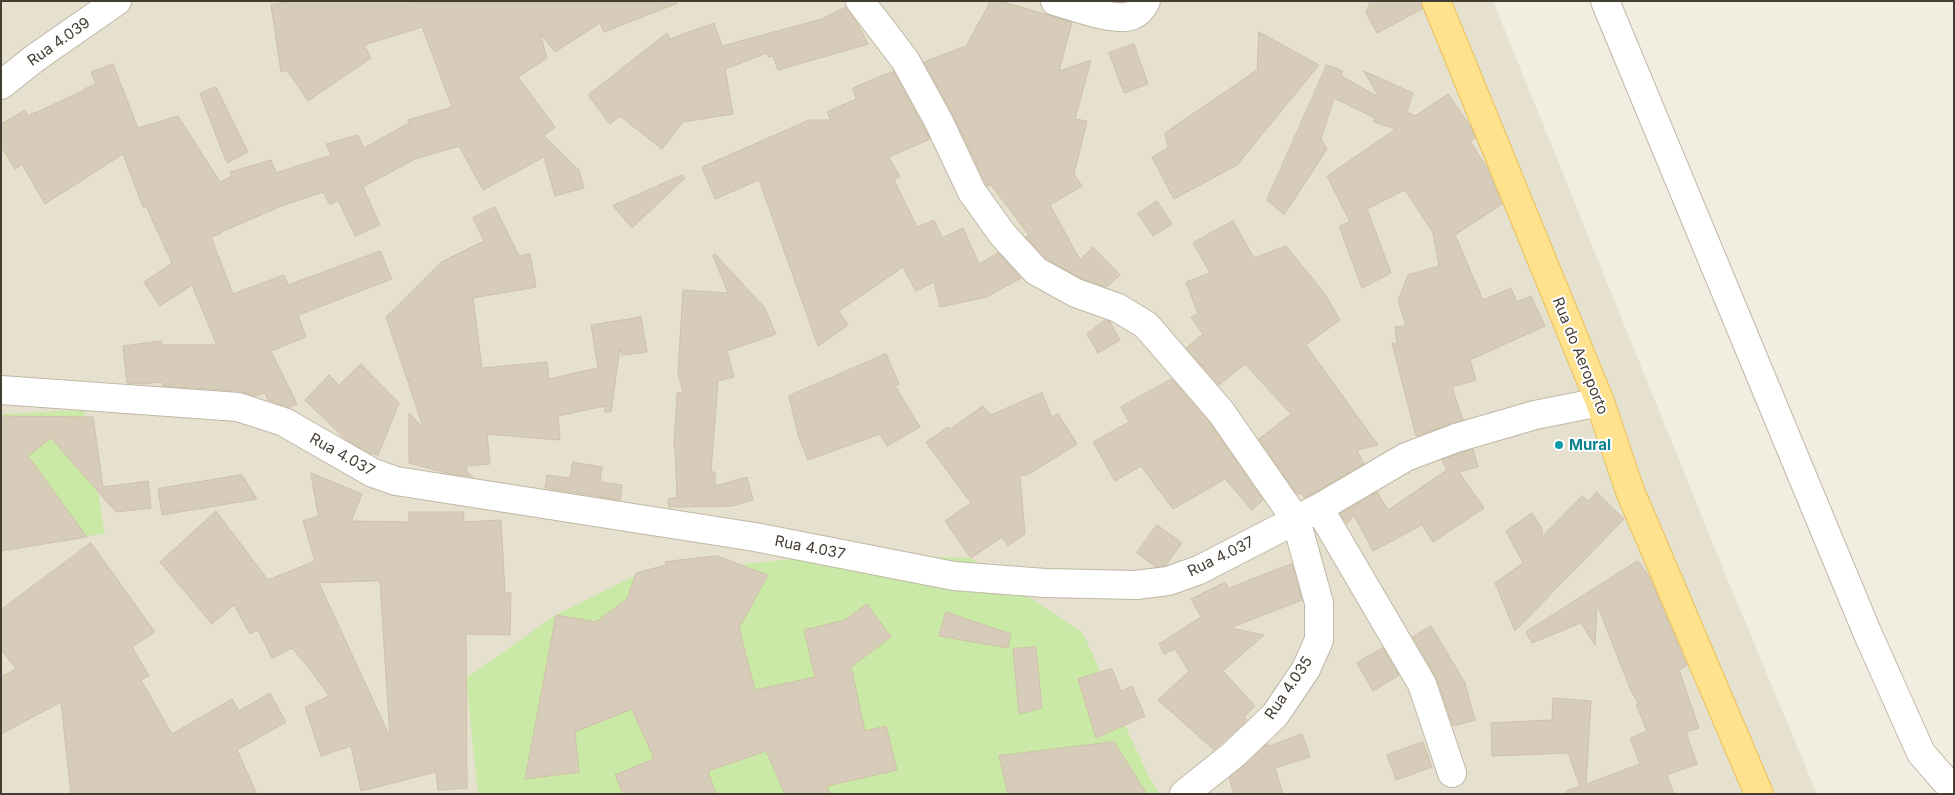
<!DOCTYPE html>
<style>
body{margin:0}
#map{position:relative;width:1955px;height:795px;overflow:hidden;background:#f2ede1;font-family:Inter,sans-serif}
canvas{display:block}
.frame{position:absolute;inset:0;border:2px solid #433d32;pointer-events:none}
</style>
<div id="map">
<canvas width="1955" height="795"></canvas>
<div class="frame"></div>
</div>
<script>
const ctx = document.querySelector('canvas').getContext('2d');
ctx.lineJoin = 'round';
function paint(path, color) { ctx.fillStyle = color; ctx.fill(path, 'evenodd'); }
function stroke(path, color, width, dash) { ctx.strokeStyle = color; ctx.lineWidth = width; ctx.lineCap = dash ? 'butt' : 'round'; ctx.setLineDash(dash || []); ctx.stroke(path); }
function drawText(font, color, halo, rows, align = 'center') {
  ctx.font = font + ' Inter,sans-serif'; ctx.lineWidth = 4; ctx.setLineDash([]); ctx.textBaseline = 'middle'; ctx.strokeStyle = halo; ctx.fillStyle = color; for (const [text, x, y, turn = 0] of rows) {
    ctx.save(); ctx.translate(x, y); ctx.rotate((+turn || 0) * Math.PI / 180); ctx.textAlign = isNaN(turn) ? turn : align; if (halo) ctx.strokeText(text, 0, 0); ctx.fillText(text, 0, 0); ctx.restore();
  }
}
paint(new Path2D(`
 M 1,1 L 1493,1 L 1724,571 L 1817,794 L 1,794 Z`), '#e6e0cf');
paint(new Path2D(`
 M 84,410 L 105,534 L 1,545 L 1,414 Z
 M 842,554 L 971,558 L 1083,633 L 1146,771 L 1159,794 L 479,794 L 477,787 L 466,678 L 556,615 L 636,575 Z`), '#cae9a7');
const building = new Path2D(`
 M 294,1 L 678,3 L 604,32 L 600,23 L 555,52 L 540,33 L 547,58 L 518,77 L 555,127 L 544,136 L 579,170 L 584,188 L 555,196 L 544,157 L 483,190 L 459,146 L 415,159 L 363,187 L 380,225 L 355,236 L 338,200 L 330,205 L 323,192 L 284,205 L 221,232 L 222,233 L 211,237 L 233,294 L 284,275 L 288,285 L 380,251 L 392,279 L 298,315 L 306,337 L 271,351 L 297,404 L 289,407 L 268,400 L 265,393 L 254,396 L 239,391 L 163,386 L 163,382 L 141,384 L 127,383 L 123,346 L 161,341 L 162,345 L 217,345 L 192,285 L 160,306 L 144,282 L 172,263 L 146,206 L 143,207 L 123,154 L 45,204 L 22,164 L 15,169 L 1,146 L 1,124 L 25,110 L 28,116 L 85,90 L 84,89 L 96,84 L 91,72 L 113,64 L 138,128 L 178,116 L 220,182 L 232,176 L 230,172 L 271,160 L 276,173 L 331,155 L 326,144 L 358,135 L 364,148 L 409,123 L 408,120 L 452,107 L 422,27 L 364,45 L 371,58 L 308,101 L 287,70 L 281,72 L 271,5 Z
 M 991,1 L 1000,1 L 1072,22 L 1059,71 L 1091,60 L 1075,119 L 1087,121 L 1074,174 L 1082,186 L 1050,205 L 1080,260 L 1093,247 L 1120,275 L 1107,287 L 1082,279 L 1046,259 L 1026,237 L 1029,235 L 991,185 L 987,186 L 986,184 L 953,115 L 924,62 L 966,46 Z
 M 1371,1 L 1421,1 L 1422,9 L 1377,33 L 1366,13 Z
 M 846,7 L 857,23 L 868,44 L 778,70 L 773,56 L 768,57 L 767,53 L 725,69 L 733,114 L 683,122 L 662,149 L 620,116 L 610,124 L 588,95 L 667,33 L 670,39 L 714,23 L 722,46 L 822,19 Z
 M 1259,32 L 1319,65 L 1237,165 L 1174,199 L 1152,157 L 1168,148 L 1165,133 L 1257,70 Z
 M 1134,44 L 1148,84 L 1124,93 L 1109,53 Z
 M 1327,65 L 1343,71 L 1341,76 L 1379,97 L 1364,71 L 1413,93 L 1407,112 L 1415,116 L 1448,94 L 1471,127 L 1475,138 L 1470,141 L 1487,168 L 1502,204 L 1455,235 L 1483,300 L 1511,288 L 1517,302 L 1531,296 L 1545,326 L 1470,360 L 1476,380 L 1452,387 L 1463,420 L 1416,436 L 1392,343 L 1397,345 L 1395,327 L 1406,326 L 1398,300 L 1408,275 L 1439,266 L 1433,233 L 1405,190 L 1367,209 L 1391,273 L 1362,288 L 1339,226 L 1350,222 L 1327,176 L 1396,129 L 1374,122 L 1375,118 L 1334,98 L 1321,139 L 1327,149 L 1284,215 L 1267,200 Z
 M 894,72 L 930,139 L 889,157 L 900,177 L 894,180 L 917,227 L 934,220 L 942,238 L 963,228 L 979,264 L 998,253 L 1021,278 L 986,297 L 940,307 L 934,282 L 916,291 L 903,267 L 839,311 L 848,325 L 818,346 L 759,180 L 715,199 L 702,167 L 809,120 L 831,120 L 827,112 L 856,99 L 853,88 L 886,74 Z
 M 216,87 L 248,152 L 227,163 L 200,94 Z
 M 683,175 L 685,178 L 632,228 L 613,206 Z
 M 1157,201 L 1172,224 L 1153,236 L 1138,214 Z
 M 495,207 L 519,256 L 530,254 L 536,287 L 473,298 L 482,368 L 547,362 L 549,379 L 598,368 L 591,325 L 641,317 L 647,352 L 622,355 L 620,348 L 611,412 L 605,412 L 605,406 L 558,416 L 560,440 L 487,434 L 490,464 L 467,466 L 466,470 L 473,477 L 447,473 L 409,463 L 409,413 L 423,427 L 409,385 L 409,379 L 408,382 L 386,317 L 441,262 L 484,241 L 473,218 Z
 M 1233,221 L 1254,258 L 1286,246 L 1325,294 L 1340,320 L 1306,345 L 1378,445 L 1357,450 L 1364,464 L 1305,498 L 1300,493 L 1297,495 L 1259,439 L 1291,414 L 1245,364 L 1219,385 L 1186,348 L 1203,334 L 1191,317 L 1198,314 L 1186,282 L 1210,273 L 1193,243 Z
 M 715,254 L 764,307 L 776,334 L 727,351 L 734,377 L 718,381 L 711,472 L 715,472 L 715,486 L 747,477 L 753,500 L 732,506 L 669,507 L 668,499 L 677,497 L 675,448 L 674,448 L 677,393 L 683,392 L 678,374 L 683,290 L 728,293 L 713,256 Z
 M 1106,320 L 1110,322 L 1120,340 L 1098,353 L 1087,334 Z
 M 886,354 L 899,384 L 895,386 L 920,427 L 887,446 L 880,434 L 808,460 L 798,435 L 789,396 Z
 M 361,364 L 399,403 L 378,455 L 369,453 L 345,439 L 305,400 L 329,375 L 339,385 Z
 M 1172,379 L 1209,422 L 1263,500 L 1252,510 L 1225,479 L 1173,509 L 1141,466 L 1115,481 L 1093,442 L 1129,422 L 1121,407 Z
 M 1042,393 L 1052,417 L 1058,414 L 1077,444 L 1029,474 L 1020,476 L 1025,534 L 1008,546 L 1002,537 L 971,558 L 945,521 L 971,503 L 926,442 L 948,427 L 950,429 L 983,406 L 990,415 Z
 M 1,416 L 93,417 L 103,487 L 148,481 L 151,508 L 116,512 L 51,438 L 28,456 L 87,537 L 1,551 Z
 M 1473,449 L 1478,467 L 1459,472 L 1484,508 L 1433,542 L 1422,525 L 1373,551 L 1354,515 L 1347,524 L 1340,514 L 1377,492 L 1388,510 L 1447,470 L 1442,460 Z
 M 573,462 L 602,467 L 600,482 L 622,485 L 620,500 L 545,488 L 547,475 L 570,478 Z
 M 311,473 L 362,494 L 351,521 L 409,522 L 409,512 L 464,512 L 463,522 L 501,520 L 505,593 L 511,593 L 510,635 L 466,634 L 467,788 L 438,790 L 436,772 L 361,791 L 351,746 L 321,756 L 305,707 L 329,696 L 309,668 L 292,648 L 272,658 L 258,630 L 250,634 L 234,605 L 212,624 L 160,562 L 216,511 L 268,580 L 315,561 L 303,521 L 318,516 ZM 380,581 L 390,737 L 319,583 Z
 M 242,475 L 257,499 L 162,515 L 158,489 Z
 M 1597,492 L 1624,519 L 1515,631 L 1495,583 L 1523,563 L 1506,531 L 1532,513 L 1542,528 L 1542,537 L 1582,496 L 1588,501 Z
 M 1157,525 L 1182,543 L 1166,565 L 1156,567 L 1137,553 Z
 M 91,543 L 155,632 L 132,647 L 149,676 L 141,680 L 172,734 L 232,699 L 239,711 L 270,693 L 286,722 L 237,750 L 257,794 L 71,794 L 61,702 L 1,734 L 1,677 L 16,669 L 1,649 L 1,610 Z
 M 717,556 L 768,575 L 739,628 L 755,690 L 815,677 L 804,630 L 845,620 L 867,604 L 891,637 L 851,667 L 865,731 L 886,726 L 897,770 L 827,786 L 830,794 L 785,794 L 766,751 L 708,771 L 716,794 L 623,794 L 615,775 L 654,759 L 632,709 L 575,732 L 579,772 L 525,779 L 556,615 L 596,622 L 627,599 L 636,573 L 666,565 L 665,562 Z
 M 1638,561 L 1650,578 L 1687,666 L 1679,670 L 1699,728 L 1686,732 L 1697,764 L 1667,775 L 1674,794 L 1567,794 L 1566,791 L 1580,786 L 1568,753 L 1492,756 L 1491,723 L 1552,720 L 1553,698 L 1591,701 L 1586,784 L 1640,764 L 1630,738 L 1647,731 L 1636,704 L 1639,704 L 1631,691 L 1597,604 L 1595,645 L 1581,623 L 1532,643 L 1526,632 Z
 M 1292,564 L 1302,600 L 1230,628 L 1264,635 L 1223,671 L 1255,706 L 1244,717 L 1247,720 L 1214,750 L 1158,700 L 1189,671 L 1175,649 L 1164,654 L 1159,644 L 1201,617 L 1191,599 L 1225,582 L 1228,588 Z
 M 946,612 L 1011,634 L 1008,648 L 939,636 Z
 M 1431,626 L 1465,683 L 1475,720 L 1453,726 L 1437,679 L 1413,637 Z
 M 1036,647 L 1042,708 L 1019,714 L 1013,649 Z
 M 1383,648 L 1399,675 L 1373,691 L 1357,663 Z
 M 1112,669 L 1121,691 L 1132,686 L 1145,716 L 1096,738 L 1078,679 Z
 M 1302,734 L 1310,757 L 1275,768 L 1283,794 L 1234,794 L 1229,778 L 1267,744 L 1269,746 Z
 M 1114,742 L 1147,794 L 1008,794 L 999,756 Z
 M 1423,742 L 1432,767 L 1396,780 L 1387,755 Z`);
paint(building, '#d7ccb9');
stroke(building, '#cfc1a9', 1);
const minor = new Path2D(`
 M 860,1 L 905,60 L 939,122 L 972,192 L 1003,235 L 1036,271 L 1076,293 L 1118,308 L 1146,325 L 1221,412 L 1296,520 L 1319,603 L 1319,640 L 1306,669 L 1275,715 L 1233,755 L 1184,794
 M 1055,1 C 1073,6 1116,23 1133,15 C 1139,13 1143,7 1146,1
 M 1605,1 L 1867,632 L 1921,753 L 1954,791
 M 1,85 L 35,58 L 117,1
 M 1,390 L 238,407 L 284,422 L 373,473 L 396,481 L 755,537 L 954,576 L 1045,583 L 1136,585 L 1168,581 L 1199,570 L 1319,508 L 1406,457 L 1456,438 L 1535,415 L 1600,402
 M 1319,508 L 1422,684 L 1452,773`);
const major = new Path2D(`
 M 1436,1 L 1600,402 L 1630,491 L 1759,794`);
stroke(minor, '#c0b8a7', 30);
stroke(major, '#e9c258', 30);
stroke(minor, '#fff', 28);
stroke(major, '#ffe28d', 28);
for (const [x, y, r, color] of [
 [1559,445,5,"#0f9aa8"]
]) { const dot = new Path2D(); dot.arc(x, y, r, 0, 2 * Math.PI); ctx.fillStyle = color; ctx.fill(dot); stroke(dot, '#fff', 2); }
drawText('15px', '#433d32', '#fff', [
 ["Rua 4.039",59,42,-35],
 ["Rua do Aeroporto",1580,356,68],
 ["Rua 4.037",342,455,29],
 ["Rua 4.037",810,548,11],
 ["Rua 4.037",1221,557,-26],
 ["Rua 4.035",1289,688,-56]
]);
drawText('bold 15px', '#0d838f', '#fff', [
 ["Mural",1569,445]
], 'left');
</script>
